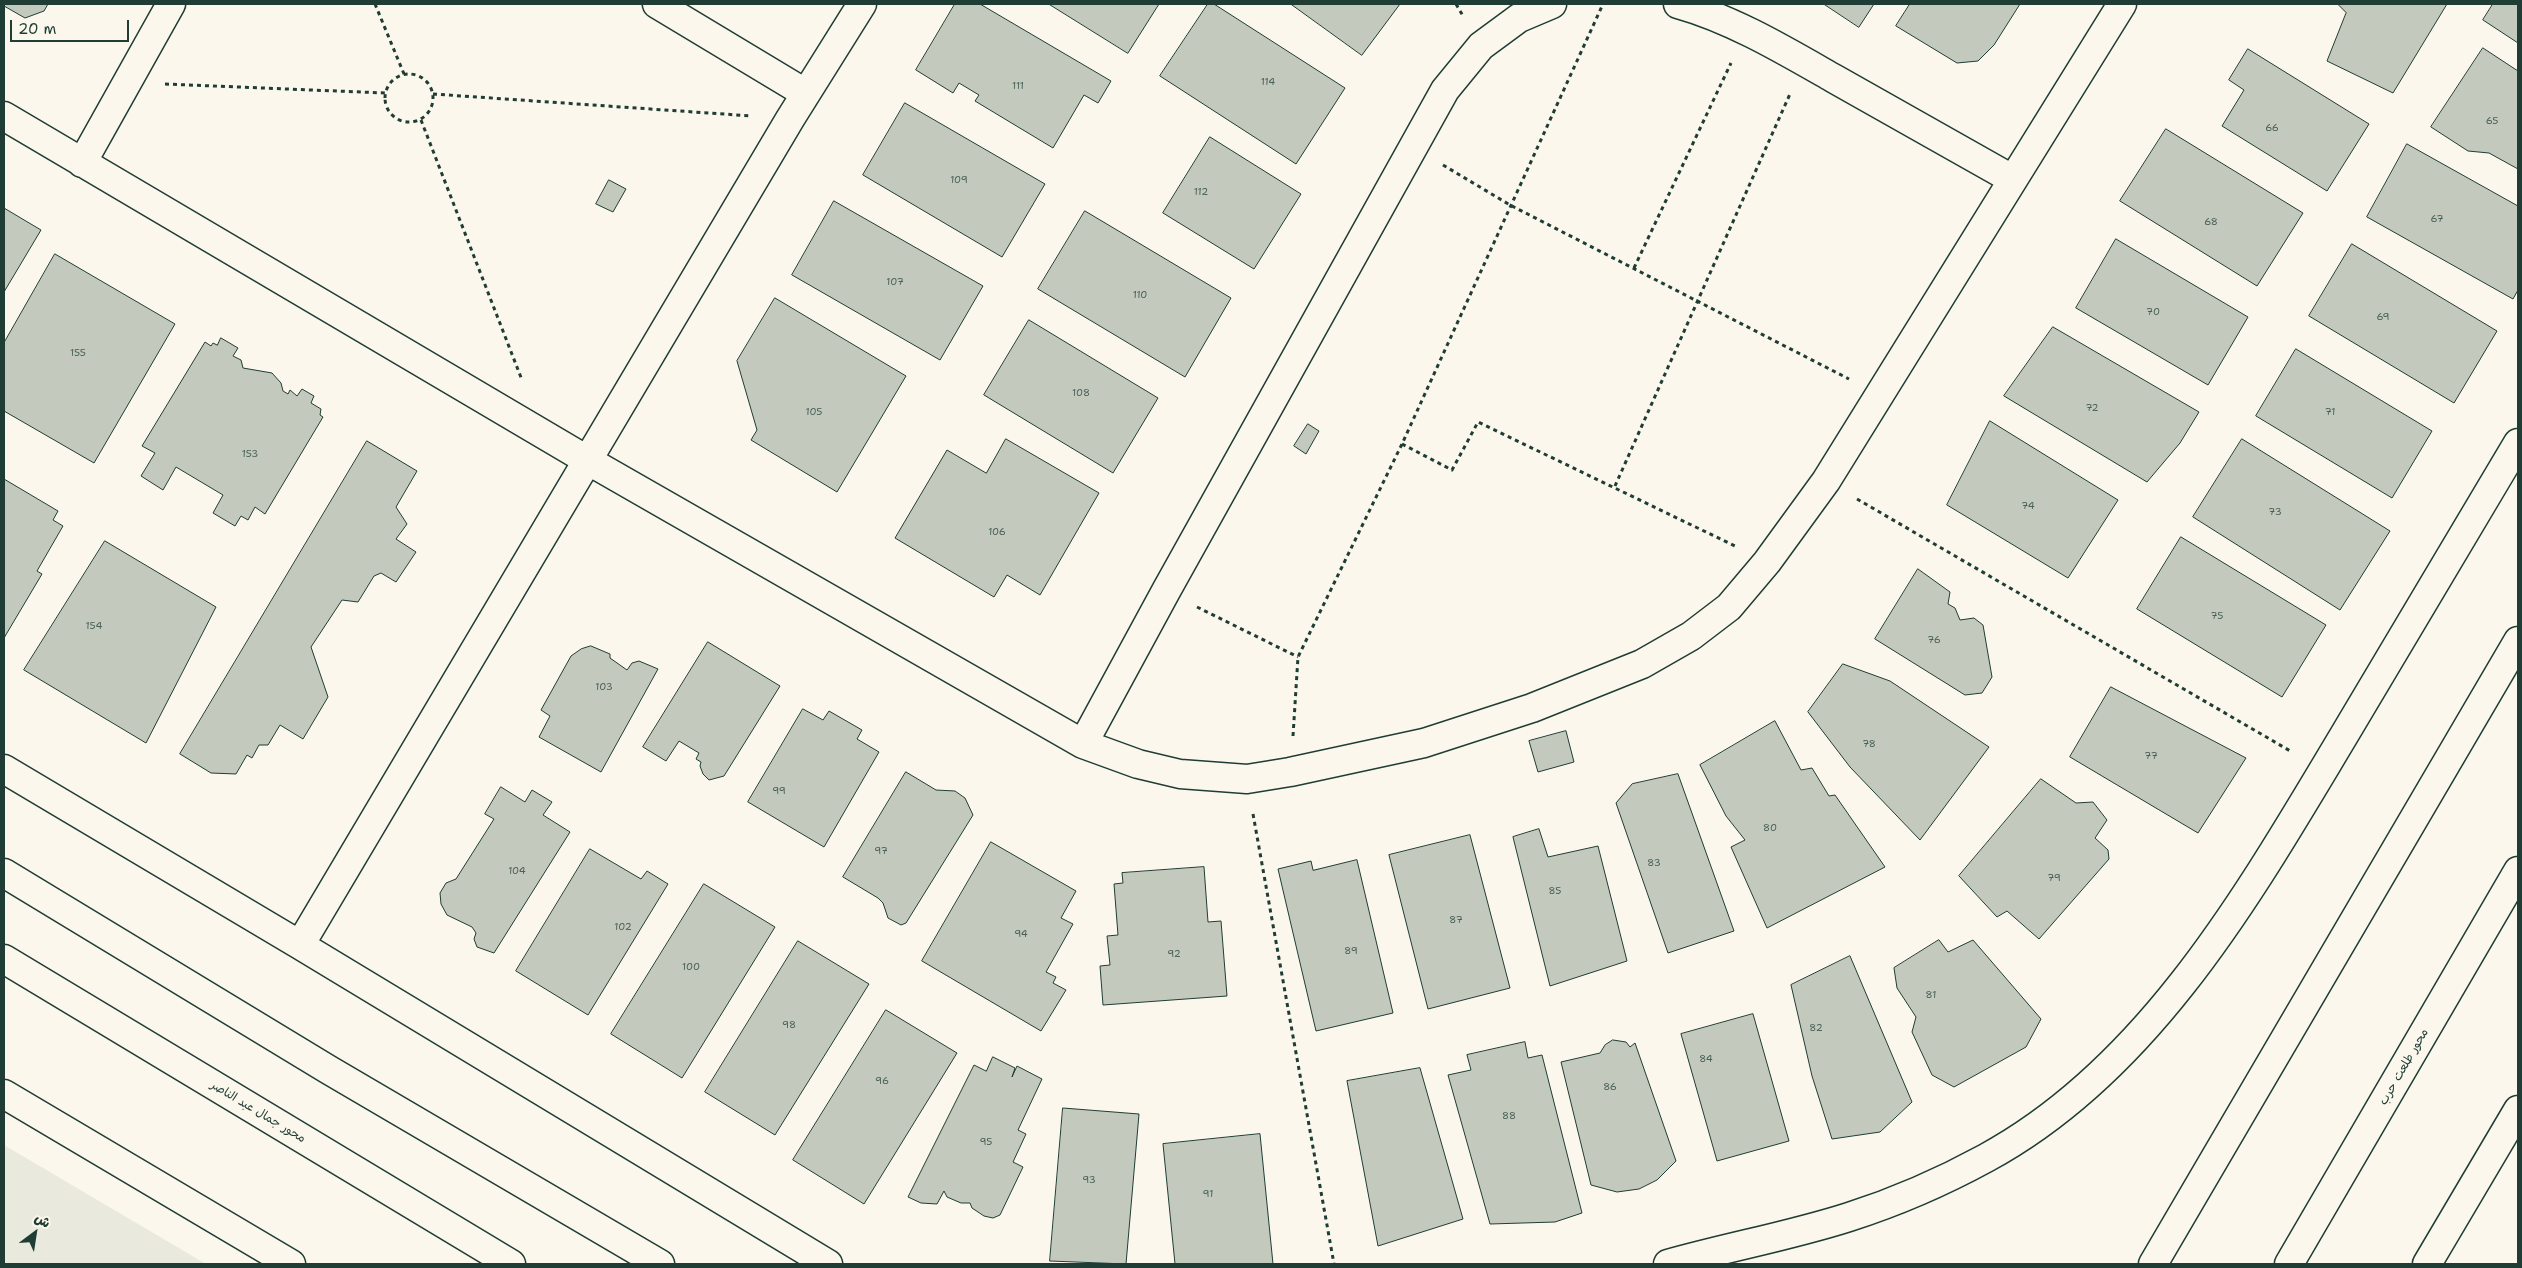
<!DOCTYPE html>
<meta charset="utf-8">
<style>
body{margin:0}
#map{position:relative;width:2522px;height:1268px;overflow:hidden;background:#fbf7ec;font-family:"Shantell Sans","Playpen Sans Arabic",sans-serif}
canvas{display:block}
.frame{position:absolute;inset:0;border:5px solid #1f3d34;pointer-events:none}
.north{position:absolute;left:10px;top:1208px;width:50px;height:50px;-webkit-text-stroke:4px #fbf7ec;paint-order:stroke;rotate:31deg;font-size:14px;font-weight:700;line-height:20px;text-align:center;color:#1f3d34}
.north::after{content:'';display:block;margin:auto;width:18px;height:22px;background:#1f3d34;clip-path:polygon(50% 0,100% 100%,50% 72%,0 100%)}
.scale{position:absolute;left:10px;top:20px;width:119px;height:22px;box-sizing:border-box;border:2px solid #1f3d34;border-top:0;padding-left:6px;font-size:15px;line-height:18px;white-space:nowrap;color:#1f3d34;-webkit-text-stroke:4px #fbf7ec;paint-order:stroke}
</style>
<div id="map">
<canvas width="2522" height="1268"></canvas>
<div class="frame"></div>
<div class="north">ش</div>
<div class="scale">20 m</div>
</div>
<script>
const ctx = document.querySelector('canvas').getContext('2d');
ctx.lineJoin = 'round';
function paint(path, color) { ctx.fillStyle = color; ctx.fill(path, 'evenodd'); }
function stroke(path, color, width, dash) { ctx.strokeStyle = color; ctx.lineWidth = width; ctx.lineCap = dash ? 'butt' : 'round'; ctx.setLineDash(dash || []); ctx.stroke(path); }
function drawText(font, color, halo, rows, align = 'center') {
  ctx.font = font + ' "Shantell Sans","Playpen Sans Arabic",sans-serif'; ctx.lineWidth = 4; ctx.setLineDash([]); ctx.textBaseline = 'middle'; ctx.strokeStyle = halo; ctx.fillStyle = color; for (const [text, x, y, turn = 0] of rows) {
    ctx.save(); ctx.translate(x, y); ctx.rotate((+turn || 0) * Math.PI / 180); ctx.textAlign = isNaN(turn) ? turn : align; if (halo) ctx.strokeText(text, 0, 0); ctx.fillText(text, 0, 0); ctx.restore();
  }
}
paint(new Path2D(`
 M 4,1145 L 206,1264 L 4,1264 Z`), '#eae9de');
const building = new Path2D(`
 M 4,4 L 48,4 L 44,11 L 25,18 L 4,6 Z
 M 955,4 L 980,4 L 1111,81 L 1098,103 L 1084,95 L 1053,148 L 975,101 L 979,95 L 959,83 L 953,93 L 916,70 Z
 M 1049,4 L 1159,4 L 1128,53 Z
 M 1208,4 L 1214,4 L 1345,88 L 1296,164 L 1160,76 Z
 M 1291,4 L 1400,4 L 1362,55 Z
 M 1824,4 L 1874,4 L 1859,27 Z
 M 1910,4 L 2020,4 L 1994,45 L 1978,61 L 1957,63 L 1896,26 Z
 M 2338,4 L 2447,4 L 2393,93 L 2327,61 L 2346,13 Z
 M 2493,4 L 2518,4 L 2518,43 L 2483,20 Z
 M 2483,48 L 2518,71 L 2518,169 L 2489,153 L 2468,151 L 2431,127 Z
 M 2248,49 L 2369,124 L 2327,191 L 2222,126 L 2244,90 L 2229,80 Z
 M 905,103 L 1045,184 L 1002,257 L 863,175 Z
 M 2166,129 L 2303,213 L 2257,286 L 2120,201 Z
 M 1210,137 L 1301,194 L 1254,269 L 1163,213 Z
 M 2407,144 L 2518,206 L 2518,290 L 2513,299 L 2367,217 Z
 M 609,180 L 626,189 L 613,212 L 596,204 Z
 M 834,201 L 983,286 L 940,360 L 792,275 Z
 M 4,208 L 41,230 L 4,292 Z
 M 1085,211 L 1231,298 L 1185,377 L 1038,289 Z
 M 2116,239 L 2248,317 L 2208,385 L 2076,308 Z
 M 2352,244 L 2497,331 L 2454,403 L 2309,316 Z
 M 55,254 L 175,324 L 94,463 L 4,411 L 4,343 Z
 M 775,298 L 906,376 L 837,492 L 751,440 L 757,430 L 737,361 Z
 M 1029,320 L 1158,398 L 1113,473 L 984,395 Z
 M 2053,327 L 2199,412 L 2180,443 L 2147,482 L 2004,396 Z
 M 221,338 L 238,348 L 233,356 L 241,360 L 243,368 L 272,373 L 281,383 L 283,391 L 288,394 L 290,390 L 297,396 L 302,389 L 314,396 L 311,403 L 321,409 L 320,415 L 323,417 L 265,514 L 255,507 L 248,520 L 241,516 L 235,526 L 213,513 L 223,495 L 176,467 L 163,490 L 141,476 L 155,453 L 142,446 L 205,342 L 211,346 L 213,343 L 217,345 Z
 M 2296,349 L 2432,431 L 2392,498 L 2256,416 Z
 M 1990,421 L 2118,500 L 2068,578 L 1947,505 Z
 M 1308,424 L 1319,431 L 1306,454 L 1294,446 Z
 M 1006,439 L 1099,493 L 1040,595 L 1007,575 L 994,597 L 895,538 L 947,450 L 986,473 Z
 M 2242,439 L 2390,531 L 2340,610 L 2193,517 Z
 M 367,441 L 417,471 L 396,507 L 407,524 L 396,539 L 416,552 L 396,582 L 381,573 L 374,576 L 358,602 L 342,600 L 311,647 L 328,697 L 303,739 L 280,725 L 268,745 L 259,745 L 252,758 L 247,755 L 236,774 L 211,773 L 180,754 Z
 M 4,479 L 58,511 L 53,520 L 63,526 L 37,571 L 42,574 L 4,638 Z
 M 2181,537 L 2326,625 L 2282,697 L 2137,609 Z
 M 105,541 L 216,607 L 146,743 L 24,670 Z
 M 1918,569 L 1950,592 L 1948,604 L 1955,608 L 1960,620 L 1974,618 L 1983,625 L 1992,677 L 1982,693 L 1965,695 L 1875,639 Z
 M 708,642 L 780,686 L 724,776 L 709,780 L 703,774 L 700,766 L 701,762 L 696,759 L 699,753 L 679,741 L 666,761 L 643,747 Z
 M 591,646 L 610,654 L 610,658 L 627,670 L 632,663 L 639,661 L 658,669 L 601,772 L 539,737 L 550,716 L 541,710 L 571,656 L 581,649 Z
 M 1843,664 L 1890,681 L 1989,747 L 1920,840 L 1850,767 L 1808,712 Z
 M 2111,687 L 2246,758 L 2198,833 L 2070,757 Z
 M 803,709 L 823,720 L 829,711 L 862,730 L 857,739 L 879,752 L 824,847 L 748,802 Z
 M 1775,721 L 1801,770 L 1812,768 L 1829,796 L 1835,795 L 1885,867 L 1767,928 L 1731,847 L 1745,840 L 1726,816 L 1700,765 Z
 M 1566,731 L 1574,762 L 1538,772 L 1529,741 Z
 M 906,772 L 936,790 L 955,791 L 965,798 L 973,815 L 906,923 L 901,925 L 888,918 L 883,903 L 878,898 L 843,877 Z
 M 1678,774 L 1734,931 L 1668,953 L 1616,803 L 1632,784 Z
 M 2041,779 L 2076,803 L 2093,802 L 2107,820 L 2095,838 L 2108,850 L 2109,859 L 2039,939 L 2007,911 L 1997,917 L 1959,876 Z
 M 501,787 L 525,802 L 532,790 L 552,802 L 543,815 L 570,832 L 494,953 L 477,947 L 474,939 L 476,933 L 472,927 L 447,915 L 441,904 L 440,893 L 446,883 L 456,879 L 494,819 L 485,814 Z
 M 1539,829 L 1548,857 L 1598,846 L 1627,961 L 1550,986 L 1513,837 Z
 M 1470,835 L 1510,988 L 1428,1009 L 1389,855 Z
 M 991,842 L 1076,891 L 1061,918 L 1073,924 L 1046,972 L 1056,977 L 1053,983 L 1066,990 L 1041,1031 L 922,961 Z
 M 590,849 L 641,879 L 647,871 L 668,884 L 588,1015 L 516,971 Z
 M 1357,860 L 1393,1013 L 1316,1031 L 1278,869 L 1311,861 L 1313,870 Z
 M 1204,867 L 1208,922 L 1221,921 L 1227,996 L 1103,1005 L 1100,966 L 1110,965 L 1107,936 L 1118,935 L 1114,884 L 1123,883 L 1122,873 Z
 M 704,884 L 775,927 L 682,1078 L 611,1034 Z
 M 1939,940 L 1948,952 L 1973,940 L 2041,1019 L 2026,1047 L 1954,1087 L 1932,1075 L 1912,1032 L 1916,1017 L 1897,988 L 1894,968 Z
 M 798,941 L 869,984 L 775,1135 L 705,1092 Z
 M 1850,956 L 1912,1102 L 1880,1132 L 1832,1139 L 1812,1076 L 1791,985 Z
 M 886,1010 L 957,1053 L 864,1204 L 793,1160 Z
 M 1753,1014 L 1789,1141 L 1717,1161 L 1681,1034 Z
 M 1613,1040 L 1626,1042 L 1630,1047 L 1635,1043 L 1676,1161 L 1657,1180 L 1639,1189 L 1617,1192 L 1591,1185 L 1561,1062 L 1600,1053 L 1605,1045 Z
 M 1525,1042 L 1528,1058 L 1542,1055 L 1582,1213 L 1555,1222 L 1490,1224 L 1448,1075 L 1471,1070 L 1467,1055 Z
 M 993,1057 L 1015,1068 L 1012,1077 L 1017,1066 L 1042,1079 L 1018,1130 L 1026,1134 L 1013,1162 L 1023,1167 L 1000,1215 L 993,1218 L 984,1216 L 972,1208 L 970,1203 L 961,1203 L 947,1197 L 944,1191 L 937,1204 L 921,1203 L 908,1197 L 974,1065 L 986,1071 Z
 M 1420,1068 L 1463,1219 L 1378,1246 L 1347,1081 Z
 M 1063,1108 L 1139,1114 L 1126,1264 L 1050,1261 Z
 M 1260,1134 L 1273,1264 L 1175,1264 L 1163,1144 Z`);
paint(building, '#c4c9be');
stroke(building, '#1f3d34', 1);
const minor = new Path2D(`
 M 657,4 L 805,93
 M 1678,4 C 1732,19 1784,50 1833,78 C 1892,111 1952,145 2012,179
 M 4,116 L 587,460 L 1083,744 L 1138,764 L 1180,774 L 1247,779 L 1290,772 L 1424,743 L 1532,708 L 1642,664 L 1691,636 L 1729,607 L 1767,562 L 1826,481 L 2122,4
 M 82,163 L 171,4
 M 1083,744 L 1166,591 L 1445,90 L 1481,46 L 1519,18 L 1552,4
 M 4,769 L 300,945 L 828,1264
 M 4,873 L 329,1070 L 660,1264
 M 300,945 L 790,119 L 862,4
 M 1668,1264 C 1728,1247 1790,1236 1849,1217 C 1896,1202 1942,1182 1986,1158 C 2150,1069 2250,892 2343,737 C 2401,639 2460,541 2518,443
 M 2153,1264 L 2518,641`);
const major = new Path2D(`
 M 4,959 L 511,1264
 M 4,1094 L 291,1264
 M 2289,1264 L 2518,871
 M 2427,1264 L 2518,1110`);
stroke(minor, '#1f3d34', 31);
stroke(major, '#1f3d34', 31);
stroke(new Path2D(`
 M 375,4 L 404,74
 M 1456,4 L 1463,16
 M385 98a24 24 0 1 1 48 0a24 24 0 1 1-48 0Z
 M 165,84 L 385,93
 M 433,94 L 752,116
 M 421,120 L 522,380
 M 1443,165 L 1510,205 L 1849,379
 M 1634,268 L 1731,63
 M 1402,444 L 1452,470 L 1478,422 L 1735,546
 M 1615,486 L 1790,94
 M 1857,499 L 2292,752
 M 1197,607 L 1298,657
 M 1293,736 L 1298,657 L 1402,444 L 1603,4
 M 1253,814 L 1334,1264`), '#1f3d34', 3, [4, 4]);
stroke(minor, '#fbf7ec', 28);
stroke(major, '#fbf7ec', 28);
drawText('10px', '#486056', null, [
 ["114",1268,82],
 ["111",1018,86],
 ["65",2492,121],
 ["66",2272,128],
 ["109",959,180],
 ["112",1201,192],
 ["67",2437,219],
 ["68",2211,222],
 ["107",895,282],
 ["110",1140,295],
 ["70",2153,312],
 ["69",2383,317],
 ["155",78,353],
 ["108",1081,393],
 ["72",2092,408],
 ["105",814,412],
 ["71",2330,412],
 ["153",250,454],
 ["74",2028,506],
 ["73",2275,512],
 ["106",997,532],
 ["75",2217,616],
 ["154",94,626],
 ["76",1934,640],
 ["103",604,687],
 ["78",1869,744],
 ["77",2151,756],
 ["99",779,791],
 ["80",1770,828],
 ["97",881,851],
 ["83",1654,863],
 ["104",517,871],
 ["79",2054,878],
 ["85",1555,891],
 ["87",1456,920],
 ["102",623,927],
 ["94",1021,934],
 ["89",1351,951],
 ["92",1174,954],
 ["100",691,967],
 ["81",1931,995],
 ["98",789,1025],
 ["82",1816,1028],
 ["84",1706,1059],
 ["96",882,1081],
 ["86",1610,1087],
 ["88",1509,1116],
 ["95",986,1142],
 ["93",1089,1180],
 ["91",1208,1194]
]);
drawText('12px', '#1f3d34', '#fbf7ec', [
 ["محور طلعت حرب",2404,1067,-60],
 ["محور جمال عبد الناصر",258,1112,31]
]);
</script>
